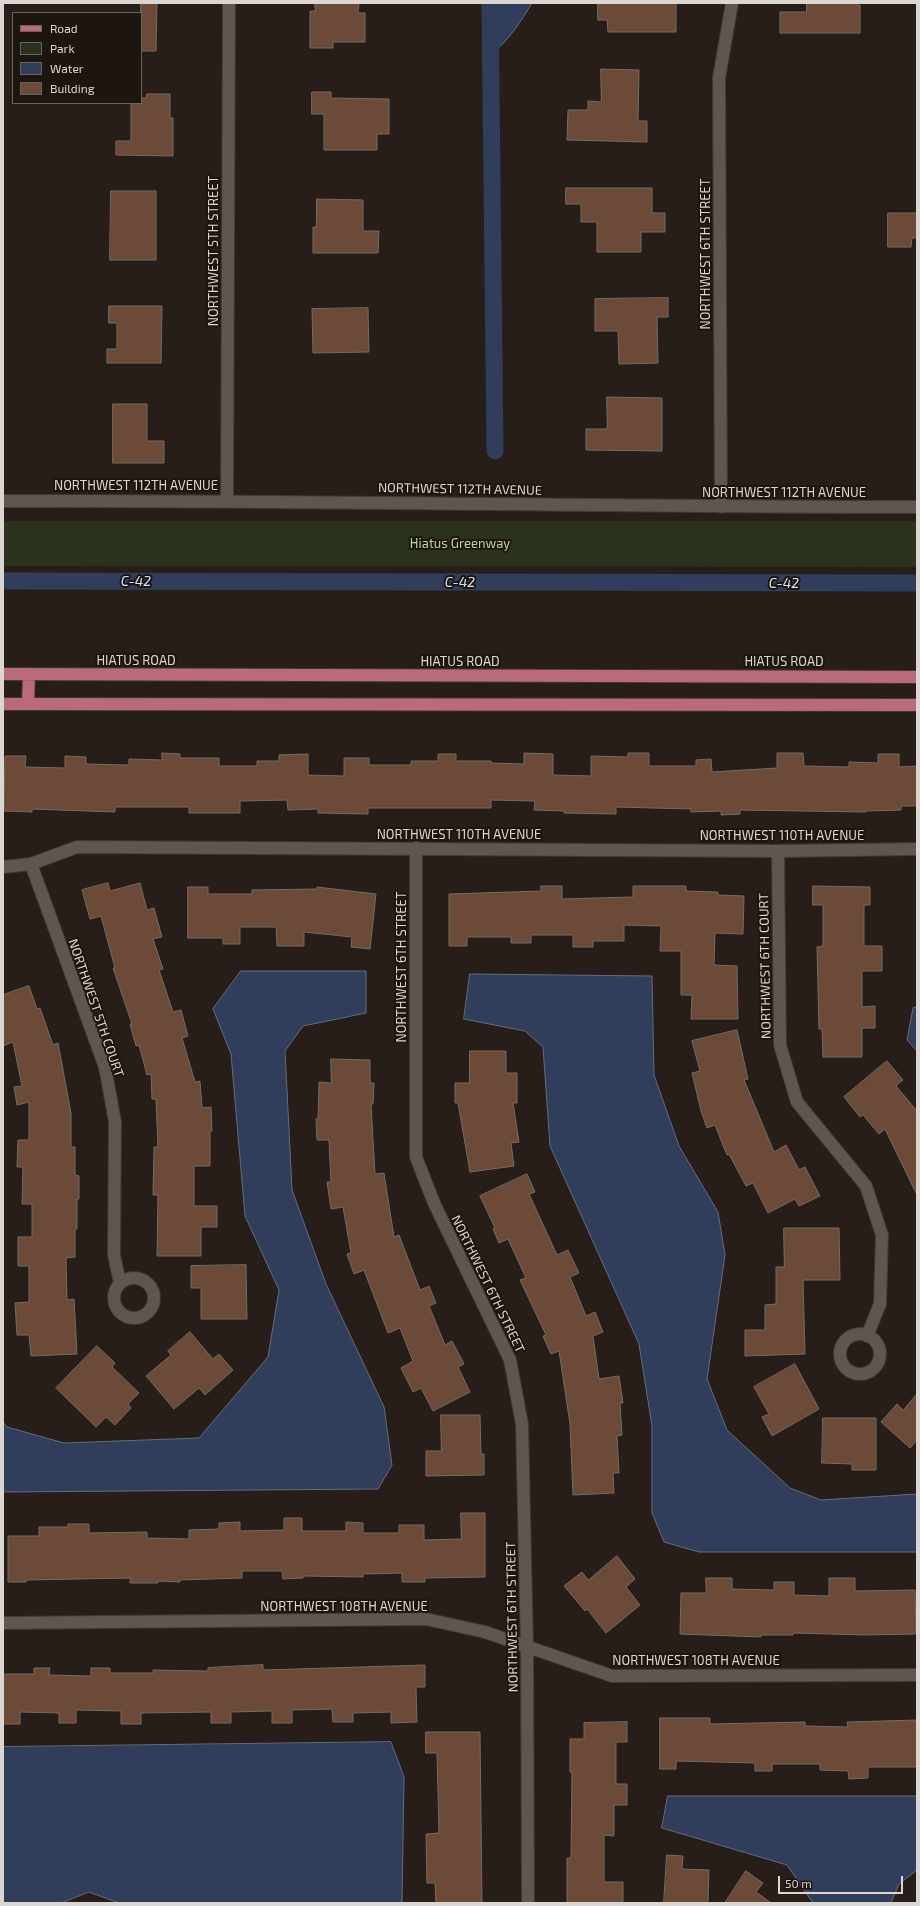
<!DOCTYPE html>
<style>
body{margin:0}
#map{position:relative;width:920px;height:1906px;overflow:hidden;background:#271e19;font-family:"Exo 2",sans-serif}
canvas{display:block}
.frame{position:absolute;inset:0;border:4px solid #dcd6d2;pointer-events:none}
.legend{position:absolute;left:12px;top:12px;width:130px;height:92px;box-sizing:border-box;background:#1d1510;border:1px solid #69625e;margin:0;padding:5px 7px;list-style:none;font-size:12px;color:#dcd6d2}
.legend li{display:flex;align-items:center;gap:8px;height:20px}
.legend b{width:20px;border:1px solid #69625e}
.scale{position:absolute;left:778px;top:1876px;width:125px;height:18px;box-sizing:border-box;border:2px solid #dcd6d2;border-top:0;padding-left:5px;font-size:12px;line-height:14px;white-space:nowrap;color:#dcd6d2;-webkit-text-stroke:3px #1d1510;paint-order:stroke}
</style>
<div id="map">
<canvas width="920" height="1906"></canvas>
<div class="frame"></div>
<ul class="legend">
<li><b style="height:5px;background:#b96a7b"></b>Road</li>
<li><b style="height:11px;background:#2a321e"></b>Park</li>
<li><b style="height:11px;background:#313e5b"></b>Water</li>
<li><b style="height:11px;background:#6b4a38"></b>Building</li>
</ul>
<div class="scale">50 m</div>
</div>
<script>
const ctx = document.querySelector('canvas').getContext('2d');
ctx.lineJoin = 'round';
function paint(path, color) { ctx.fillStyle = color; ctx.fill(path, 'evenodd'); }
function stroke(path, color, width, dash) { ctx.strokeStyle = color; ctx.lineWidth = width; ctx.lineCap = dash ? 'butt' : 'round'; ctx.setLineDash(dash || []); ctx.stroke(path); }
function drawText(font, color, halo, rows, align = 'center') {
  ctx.font = font + ' "Exo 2",sans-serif'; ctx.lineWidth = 4; ctx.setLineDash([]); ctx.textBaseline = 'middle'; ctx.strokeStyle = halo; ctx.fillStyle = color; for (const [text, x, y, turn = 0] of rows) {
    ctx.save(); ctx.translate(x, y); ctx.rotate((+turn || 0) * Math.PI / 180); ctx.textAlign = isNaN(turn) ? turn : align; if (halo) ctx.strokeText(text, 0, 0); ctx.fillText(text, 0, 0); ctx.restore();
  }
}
paint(new Path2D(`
 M 3,521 L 917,521 L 917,567 L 3,566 Z`), '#2a321e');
const water = new Path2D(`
 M 490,3 L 532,3 C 521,21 508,42 491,54 Z
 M 241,971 L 366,971 L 366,1013 L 303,1026 L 285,1051 L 292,1190 L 326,1284 L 384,1407 L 392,1465 L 378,1489 L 3,1492 L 3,1422 L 7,1427 L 64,1443 L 199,1438 L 268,1357 L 279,1290 L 245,1216 L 231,1054 L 213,1009 Z
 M 470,974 L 652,976 L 654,1075 L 679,1146 L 718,1212 L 725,1255 L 707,1379 L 727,1430 L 790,1488 L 821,1500 L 917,1494 L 917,1552 L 699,1552 L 664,1542 L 652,1513 L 652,1426 L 639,1344 L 550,1146 L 543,1047 L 525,1031 L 464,1019 Z
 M 917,1007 L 917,1051 L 907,1040 L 913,1008 Z
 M 391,1742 L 404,1777 L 402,1903 L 119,1903 L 89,1892 L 61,1903 L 3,1903 L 3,1747 Z
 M 668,1796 L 917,1796 L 917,1870 L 899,1884 L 891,1903 L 813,1903 L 787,1865 L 662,1828 Z`);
paint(water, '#313e5b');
stroke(water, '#646c7f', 1);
stroke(new Path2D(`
 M 490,3 L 495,451
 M 3,581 L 917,583`), '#313e5b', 17);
const building = new Path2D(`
 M 141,3 L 157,3 L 156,51 L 141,51 Z
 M 315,3 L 359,3 L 358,13 L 365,13 L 365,42 L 333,42 L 333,48 L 310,48 L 310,11 L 315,11 Z
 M 598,3 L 676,3 L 676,32 L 608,32 L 607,20 L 598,20 Z
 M 807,3 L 856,3 L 856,5 L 860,5 L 860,33 L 780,33 L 780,12 L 806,12 Z
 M 601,69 L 639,70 L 638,121 L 647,121 L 647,142 L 567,140 L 568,110 L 588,110 L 588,101 L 601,102 Z
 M 312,92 L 331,92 L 331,98 L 389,99 L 389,134 L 377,134 L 377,150 L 324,150 L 324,114 L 312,114 Z
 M 147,94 L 170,94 L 170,118 L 173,118 L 173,156 L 116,155 L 116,141 L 131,141 L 131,103 L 141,103 L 141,98 L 146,98 Z
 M 566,188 L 652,188 L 652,213 L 665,213 L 665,232 L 641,232 L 641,252 L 597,252 L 597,222 L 581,222 L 581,204 L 566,204 Z
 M 111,191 L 156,191 L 156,260 L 110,260 Z
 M 317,199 L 363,200 L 363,231 L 379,231 L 378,253 L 313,253 L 313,227 L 316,227 Z
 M 888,213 L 917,213 L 917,238 L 912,238 L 911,247 L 888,247 Z
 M 668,298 L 668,317 L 657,317 L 658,363 L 619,364 L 618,331 L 595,331 L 595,299 Z
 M 109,306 L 162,306 L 161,363 L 107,363 L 107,349 L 117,349 L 117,323 L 109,323 Z
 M 368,308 L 369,352 L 313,353 L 312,309 Z
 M 607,397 L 662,398 L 662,451 L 586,450 L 586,429 L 607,429 Z
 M 113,404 L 147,404 L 147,441 L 164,441 L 164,463 L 113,463 Z
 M 162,753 L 180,754 L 180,758 L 219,758 L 219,766 L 257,766 L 257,761 L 279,761 L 279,755 L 308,754 L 308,775 L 344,776 L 344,758 L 369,758 L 369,765 L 411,765 L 411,761 L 438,761 L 438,754 L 456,754 L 456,761 L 491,761 L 491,763 L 524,764 L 524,753 L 553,754 L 553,775 L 591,776 L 591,756 L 628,757 L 628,753 L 649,753 L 649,766 L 696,766 L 696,760 L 711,759 L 712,772 L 777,768 L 777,753 L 803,753 L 804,766 L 849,767 L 849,762 L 878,763 L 878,754 L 899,754 L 899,767 L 917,766 L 917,806 L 901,806 L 901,810 L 866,811 L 866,812 L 740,810 L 740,814 L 721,815 L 721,811 L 691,812 L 691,809 L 616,807 L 616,814 L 564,813 L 565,811 L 534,810 L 535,801 L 491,800 L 491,808 L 368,808 L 368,814 L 318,813 L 318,809 L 288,810 L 287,800 L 240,801 L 240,813 L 189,813 L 189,807 L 115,807 L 115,812 L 32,809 L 32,812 L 4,811 L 5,756 L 26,756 L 25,767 L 65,768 L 65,756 L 86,757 L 86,764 L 129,765 L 129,759 L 162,760 Z
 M 108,883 L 110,891 L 140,883 L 147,910 L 154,908 L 162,937 L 153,939 L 163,969 L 159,970 L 173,1012 L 181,1010 L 188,1036 L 182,1038 L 195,1082 L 200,1081 L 202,1108 L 211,1107 L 212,1131 L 210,1131 L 210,1166 L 194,1166 L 194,1206 L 217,1206 L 217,1227 L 201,1227 L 201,1256 L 157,1256 L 158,1195 L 153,1195 L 154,1147 L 158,1147 L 156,1099 L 152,1099 L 151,1074 L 147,1075 L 139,1045 L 136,1046 L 130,1024 L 132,1024 L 113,968 L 115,968 L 101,916 L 90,919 L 82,890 Z
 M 541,886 L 562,886 L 562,899 L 633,897 L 633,886 L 686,886 L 686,891 L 718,892 L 718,895 L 744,896 L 743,934 L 715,933 L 714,965 L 737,966 L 738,1019 L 691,1019 L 692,995 L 681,995 L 681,951 L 660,951 L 661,926 L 624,925 L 624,941 L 593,941 L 593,947 L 573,947 L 573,935 L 531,935 L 531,943 L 511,943 L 511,937 L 467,937 L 467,946 L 449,946 L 449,894 L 541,891 Z
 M 813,886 L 870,887 L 870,905 L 864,905 L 864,946 L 882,946 L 882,971 L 862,971 L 862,1007 L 875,1006 L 875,1028 L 862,1028 L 862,1057 L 823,1057 L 822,1029 L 819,1029 L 817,947 L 823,946 L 823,905 L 813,905 Z
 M 188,887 L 208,887 L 208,894 L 252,894 L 252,890 L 317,889 L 317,887 L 376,894 L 370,949 L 351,947 L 352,937 L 304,932 L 304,946 L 277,946 L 276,927 L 240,927 L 240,944 L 223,944 L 223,938 L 188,938 Z
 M 29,986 L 37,1009 L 40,1008 L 53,1045 L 58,1043 L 71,1113 L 71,1147 L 75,1147 L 75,1175 L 79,1176 L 79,1199 L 77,1199 L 77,1229 L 75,1229 L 75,1257 L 66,1258 L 67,1300 L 74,1299 L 77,1354 L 31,1356 L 29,1335 L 17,1335 L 15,1303 L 29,1302 L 29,1266 L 18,1266 L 18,1237 L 32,1237 L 32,1204 L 22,1204 L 23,1167 L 17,1167 L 18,1140 L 29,1140 L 29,1102 L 17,1105 L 14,1087 L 22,1086 L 13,1042 L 3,1046 L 3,995 Z
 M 737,1030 L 748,1079 L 744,1080 L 774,1152 L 786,1145 L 799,1170 L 805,1167 L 820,1196 L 799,1206 L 795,1199 L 768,1213 L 753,1183 L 746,1186 L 729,1154 L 727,1155 L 715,1125 L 707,1128 L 701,1111 L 692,1073 L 700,1071 L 692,1041 Z
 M 470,1051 L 506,1051 L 506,1073 L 517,1073 L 517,1103 L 513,1103 L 519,1142 L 511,1143 L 514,1166 L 470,1172 L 458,1103 L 455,1103 L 455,1083 L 469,1083 Z
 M 331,1059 L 370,1060 L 370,1083 L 374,1083 L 373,1104 L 371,1104 L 375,1174 L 384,1173 L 394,1237 L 399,1235 L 420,1290 L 429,1286 L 436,1303 L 429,1306 L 445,1345 L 452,1341 L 464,1364 L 458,1367 L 470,1392 L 433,1411 L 421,1388 L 413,1392 L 401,1368 L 413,1361 L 400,1328 L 388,1333 L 364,1270 L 354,1274 L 347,1254 L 351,1253 L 343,1207 L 331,1209 L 327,1182 L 331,1182 L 329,1140 L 317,1140 L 316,1119 L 318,1119 L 319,1082 L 331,1083 Z
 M 887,1061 L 903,1080 L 896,1086 L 917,1111 L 917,1195 L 885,1129 L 879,1134 L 863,1115 L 860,1117 L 844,1097 Z
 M 527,1174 L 535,1192 L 529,1194 L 557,1255 L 568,1250 L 579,1273 L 570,1277 L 586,1316 L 595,1312 L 603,1332 L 593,1336 L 599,1379 L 619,1376 L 623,1403 L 620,1403 L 622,1435 L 617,1436 L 619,1473 L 613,1473 L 614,1493 L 573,1495 L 570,1424 L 559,1351 L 551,1354 L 543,1336 L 546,1335 L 520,1280 L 526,1278 L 508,1239 L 499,1243 L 493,1229 L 495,1228 L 480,1196 Z
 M 784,1228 L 839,1228 L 840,1280 L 803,1280 L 805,1354 L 745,1356 L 745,1330 L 765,1330 L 765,1305 L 776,1304 L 776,1267 L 784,1267 Z
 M 246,1265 L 247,1319 L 201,1319 L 201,1288 L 191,1288 L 191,1266 Z
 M 190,1332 L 213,1359 L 219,1354 L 233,1370 L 205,1395 L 199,1388 L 174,1409 L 146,1376 L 171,1355 L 168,1351 Z
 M 97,1346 L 115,1363 L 112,1367 L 139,1393 L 128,1404 L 131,1408 L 115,1425 L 106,1417 L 96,1427 L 56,1388 Z
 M 795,1364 L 819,1409 L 772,1436 L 762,1417 L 769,1414 L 754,1387 Z
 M 917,1394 L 917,1440 L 910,1448 L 881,1422 L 897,1404 L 903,1410 Z
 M 441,1415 L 480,1415 L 481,1454 L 484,1454 L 484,1475 L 426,1476 L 426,1451 L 441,1451 Z
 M 823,1418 L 876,1418 L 876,1470 L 852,1470 L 852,1464 L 822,1463 Z
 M 461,1513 L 485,1513 L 485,1577 L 425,1578 L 425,1582 L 402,1582 L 402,1573 L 363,1574 L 363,1577 L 303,1576 L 303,1578 L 283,1579 L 282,1571 L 242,1571 L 242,1578 L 180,1580 L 180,1582 L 158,1581 L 158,1583 L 130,1583 L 130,1578 L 26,1580 L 26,1582 L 8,1582 L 8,1536 L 39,1536 L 39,1527 L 68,1527 L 68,1524 L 89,1524 L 89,1533 L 147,1532 L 147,1538 L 189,1539 L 189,1530 L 219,1529 L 219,1523 L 240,1522 L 240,1531 L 284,1530 L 284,1518 L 302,1518 L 302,1531 L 346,1531 L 346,1522 L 363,1523 L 363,1533 L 399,1533 L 399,1525 L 424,1525 L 424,1540 L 461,1539 Z
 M 617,1556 L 635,1579 L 626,1587 L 640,1605 L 606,1633 L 587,1609 L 585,1611 L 564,1586 L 582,1572 L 588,1580 Z
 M 706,1578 L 732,1578 L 732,1589 L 774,1590 L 774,1582 L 794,1582 L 794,1595 L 829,1596 L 829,1578 L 855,1578 L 855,1591 L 915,1590 L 916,1634 L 865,1635 L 794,1633 L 793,1635 L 761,1635 L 761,1637 L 680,1634 L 681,1593 L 706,1593 Z
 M 263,1665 L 263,1670 L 425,1665 L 425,1687 L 416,1687 L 417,1722 L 391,1723 L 391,1712 L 353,1713 L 353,1722 L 333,1722 L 332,1709 L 292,1710 L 292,1723 L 272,1723 L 272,1711 L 231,1712 L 231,1723 L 211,1723 L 211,1712 L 141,1713 L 141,1724 L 121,1724 L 121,1711 L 76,1710 L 76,1723 L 59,1723 L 59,1713 L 20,1712 L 20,1724 L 3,1724 L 3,1674 L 34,1674 L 34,1668 L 50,1668 L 49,1675 L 91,1676 L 91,1668 L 110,1668 L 110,1673 L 153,1673 L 153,1670 L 208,1671 L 208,1668 Z
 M 660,1718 L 710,1718 L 710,1724 L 805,1722 L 805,1726 L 848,1727 L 847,1722 L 917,1720 L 917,1767 L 868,1767 L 868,1778 L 849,1779 L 848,1771 L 820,1770 L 820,1764 L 772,1764 L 772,1771 L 755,1771 L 755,1763 L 676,1761 L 676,1769 L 660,1769 Z
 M 627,1722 L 627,1742 L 616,1742 L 616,1784 L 627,1784 L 627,1805 L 614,1805 L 614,1836 L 604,1835 L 604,1882 L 623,1882 L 623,1903 L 567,1903 L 567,1858 L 571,1858 L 572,1772 L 570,1772 L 570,1739 L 584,1739 L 584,1723 Z
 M 426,1732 L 480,1732 L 482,1903 L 436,1903 L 435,1883 L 427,1883 L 426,1834 L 439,1833 L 437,1753 L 426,1753 Z
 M 667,1855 L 683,1856 L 682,1869 L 709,1870 L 708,1903 L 664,1903 Z
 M 746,1871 L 763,1883 L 756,1892 L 771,1903 L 725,1903 Z`);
paint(building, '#6b4a38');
stroke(building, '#766b65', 1);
const minor = new Path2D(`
 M 227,500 L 229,3
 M 3,501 C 308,500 612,507 917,507
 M 721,507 L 719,78 L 732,3
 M 416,848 L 416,1157 L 434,1203 L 510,1360 L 522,1424 L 527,1648 L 528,1903
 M 778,851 L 780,1045 L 797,1102 L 866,1186 L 882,1235 L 880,1304 L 867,1336
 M 31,864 L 105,1067 L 115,1122 L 114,1255 L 120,1283
 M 3,867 L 31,864 L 77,847 L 778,851 L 917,849
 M114 1298a20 20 0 1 1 40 0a20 20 0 1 1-40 0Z
 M840 1354a20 20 0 1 1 40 0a20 20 0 1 1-40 0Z
 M 3,1623 L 426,1619 L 485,1632 L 612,1676 L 917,1675`);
const major = new Path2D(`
 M 3,674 L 917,677
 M 3,704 L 917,705
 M 28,704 L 29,674`);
stroke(minor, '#413936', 14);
stroke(major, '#413936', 14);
stroke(minor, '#605550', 12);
stroke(major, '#b96a7b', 12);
drawText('13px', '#dcd6d2', '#1d1510', [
 ["NORTHWEST 5TH STREET",214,251,-90],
 ["NORTHWEST 6TH STREET",706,254,-90],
 ["NORTHWEST 112TH AVENUE",136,486],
 ["NORTHWEST 112TH AVENUE",460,489,1],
 ["NORTHWEST 112TH AVENUE",784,493],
 ["HIATUS ROAD",136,661],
 ["HIATUS ROAD",460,662],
 ["HIATUS ROAD",784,662],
 ["NORTHWEST 110TH AVENUE",459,835],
 ["NORTHWEST 110TH AVENUE",782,836],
 ["NORTHWEST 6TH COURT",765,966,-91],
 ["NORTHWEST 6TH STREET",402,967,-90],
 ["NORTHWEST 5TH COURT",96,1008,71],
 ["NORTHWEST 6TH STREET",488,1284,64],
 ["NORTHWEST 108TH AVENUE",344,1607],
 ["NORTHWEST 6TH STREET",512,1617,-91],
 ["NORTHWEST 108TH AVENUE",696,1661]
]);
drawText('13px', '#bcd59a', '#1d1510', [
 ["Hiatus Greenway",460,544]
]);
drawText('italic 14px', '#d6e1f8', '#1d1510', [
 ["C-42",136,581],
 ["C-42",460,582],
 ["C-42",784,583]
]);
</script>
